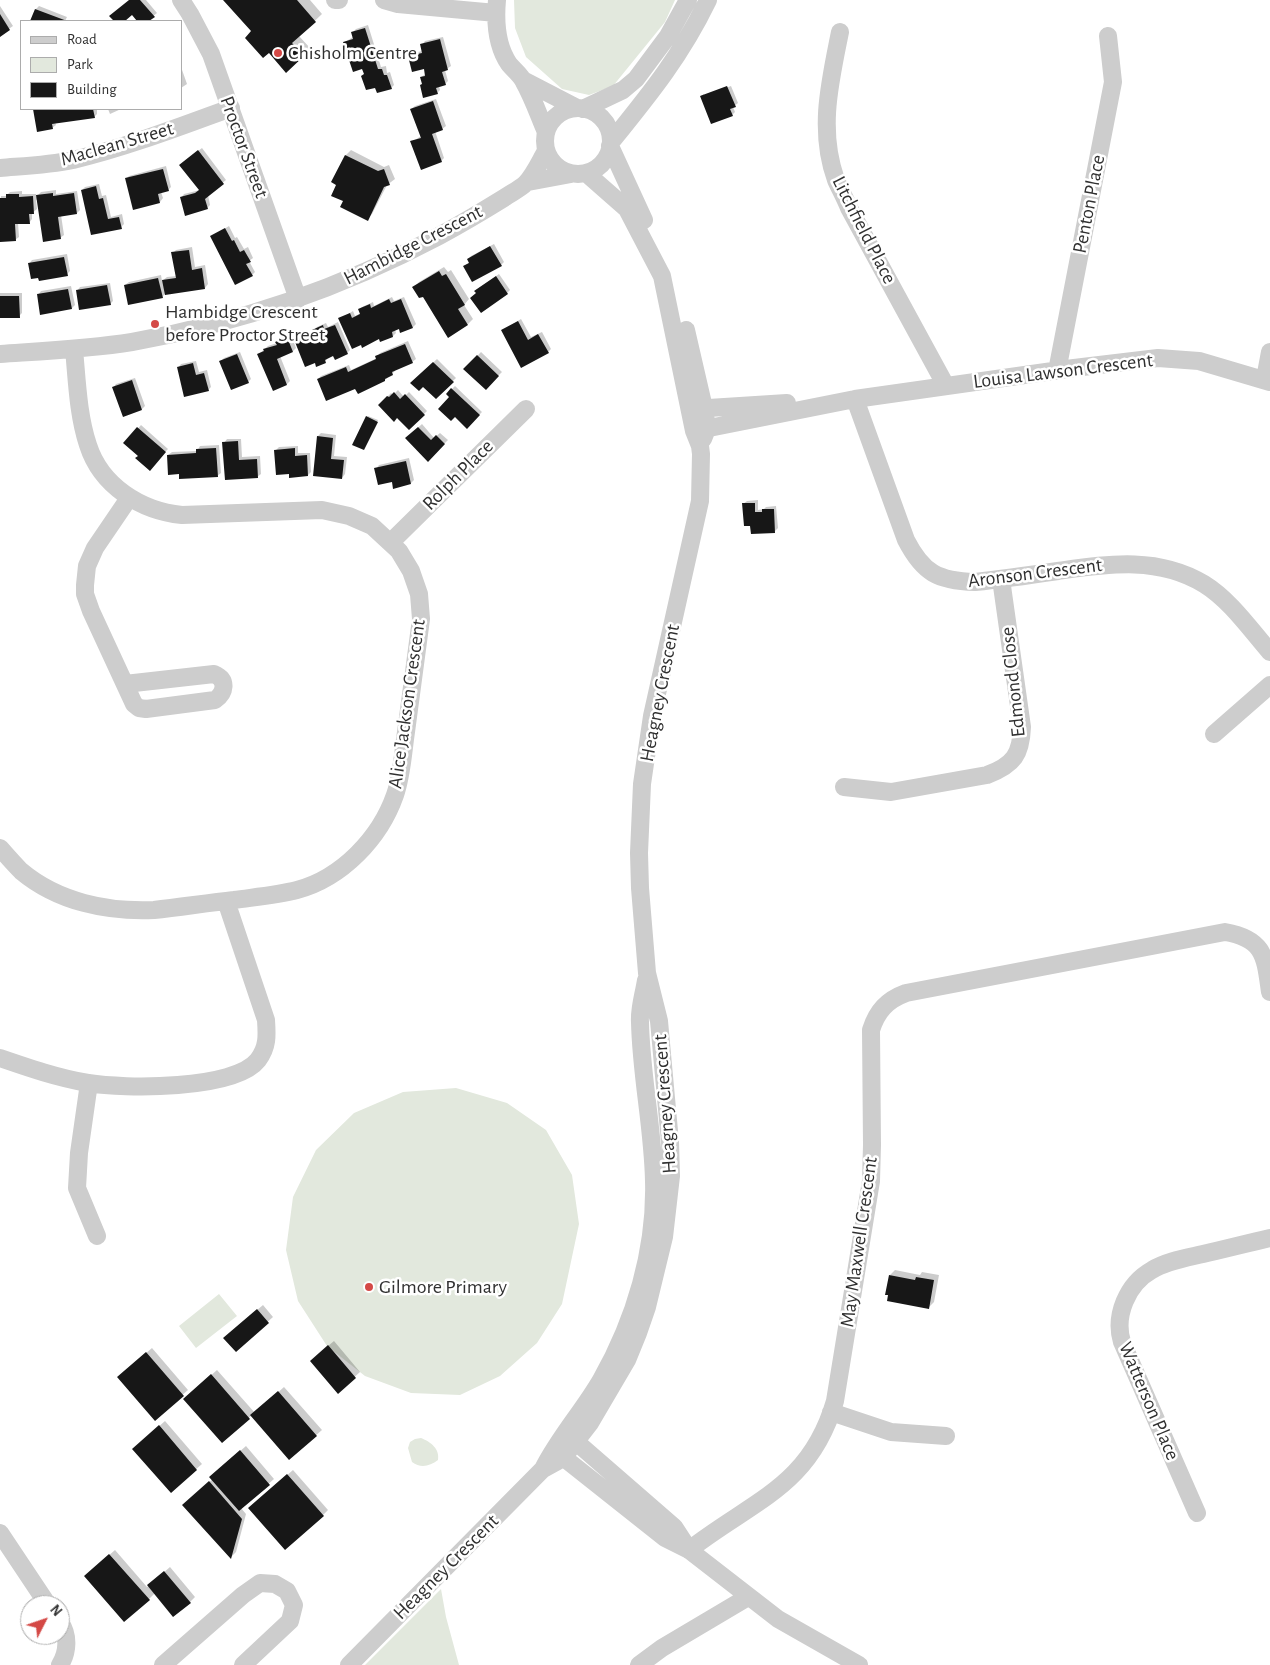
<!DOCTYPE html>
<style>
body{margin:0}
#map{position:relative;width:1270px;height:1665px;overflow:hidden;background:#fff;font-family:"Alegreya Sans",sans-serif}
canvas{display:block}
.legend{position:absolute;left:20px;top:20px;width:162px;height:90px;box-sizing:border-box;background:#fff;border:1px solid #acacac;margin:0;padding:6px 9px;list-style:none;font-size:15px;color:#303030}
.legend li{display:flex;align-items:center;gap:10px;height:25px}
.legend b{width:25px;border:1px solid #acacac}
.north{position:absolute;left:20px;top:1595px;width:50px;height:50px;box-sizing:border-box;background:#fff;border:1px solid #acacac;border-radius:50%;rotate:49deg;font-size:14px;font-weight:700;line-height:20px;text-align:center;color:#303030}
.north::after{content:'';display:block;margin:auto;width:18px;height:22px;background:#d44946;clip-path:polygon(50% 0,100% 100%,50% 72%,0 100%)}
</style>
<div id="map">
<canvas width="1270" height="1665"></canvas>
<ul class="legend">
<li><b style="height:6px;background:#cdcdcd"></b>Road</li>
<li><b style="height:14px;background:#e2e8dd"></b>Park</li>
<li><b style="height:14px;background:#171717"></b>Building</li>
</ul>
<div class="north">N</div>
</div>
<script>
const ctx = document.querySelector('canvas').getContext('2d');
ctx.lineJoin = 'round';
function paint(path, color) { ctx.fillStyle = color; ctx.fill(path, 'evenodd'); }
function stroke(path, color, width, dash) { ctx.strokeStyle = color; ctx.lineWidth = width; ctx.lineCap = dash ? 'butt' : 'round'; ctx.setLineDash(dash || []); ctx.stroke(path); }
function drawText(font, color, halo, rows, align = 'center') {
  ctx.font = font + ' "Alegreya Sans",sans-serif'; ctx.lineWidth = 5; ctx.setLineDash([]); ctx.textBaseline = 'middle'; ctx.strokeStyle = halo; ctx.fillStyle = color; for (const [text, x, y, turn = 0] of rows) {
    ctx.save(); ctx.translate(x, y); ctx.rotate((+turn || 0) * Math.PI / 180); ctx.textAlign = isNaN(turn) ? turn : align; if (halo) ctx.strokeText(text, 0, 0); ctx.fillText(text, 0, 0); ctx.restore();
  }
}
paint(new Path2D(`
 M 514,0 L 675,0 L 665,22 L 613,86 L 589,95 L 562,89 L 526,57 L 515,28 Z
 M 456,1088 L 507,1103 L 546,1130 L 572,1175 L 579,1224 L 562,1304 L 537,1343 L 500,1376 L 460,1395 L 411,1393 L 365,1376 L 327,1346 L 298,1301 L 286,1250 L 293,1197 L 316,1150 L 354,1113 L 403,1092 Z
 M 219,1294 L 237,1316 L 196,1348 L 179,1326 Z
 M 421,1438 C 431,1442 440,1449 438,1460 C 430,1466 421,1469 412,1462 L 408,1448 L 410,1442 L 415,1439 Z
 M 441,1589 L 446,1617 L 459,1665 L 365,1665 Z`), '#e2e8dd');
paint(new Path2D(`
 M 130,0 L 146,0 L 157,13 L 147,21 L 138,21 L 132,14 L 123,21 L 115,21 L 111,16 Z
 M 225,0 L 310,0 L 322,14 L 299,36 L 310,48 L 303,55 L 252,31 Z
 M 0,6 L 13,26 L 0,35 Z
 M 39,6 L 67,17 L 65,21 L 31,21 L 36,9 Z
 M 368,25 L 381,67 L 386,66 L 387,73 L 390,72 L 394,85 L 391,88 L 365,73 L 345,42 L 353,37 L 352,33 L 356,29 Z
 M 443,37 L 451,66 L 445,70 L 448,81 L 445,84 L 439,86 L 440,90 L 437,93 L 423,83 L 421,77 L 426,74 L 425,68 L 409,57 L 412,53 L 423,51 L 422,45 L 425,41 Z
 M 181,67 L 187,84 L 181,88 Z
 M 731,86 L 738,103 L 733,107 L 735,112 L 732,115 L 701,96 L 704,94 L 704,96 Z
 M 436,99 L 446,126 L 442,129 L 435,131 L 444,158 L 441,161 L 412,142 L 421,136 L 411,109 L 415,106 Z
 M 34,109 L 97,109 L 97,114 L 94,117 L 55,122 L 56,125 L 52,128 L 38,130 Z
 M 108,109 L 121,109 L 110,114 Z
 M 202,148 L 226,180 L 208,195 L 210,205 L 207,208 L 181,198 L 184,194 L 200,190 L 184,162 Z
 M 351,150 L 384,167 L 389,165 L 395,179 L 387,185 L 372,214 L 367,219 L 345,201 L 338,184 L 346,155 Z
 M 166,166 L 171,187 L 168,190 L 161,192 L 163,198 L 160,202 L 126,179 L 129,176 Z
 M 99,184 L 102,196 L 106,195 L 111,217 L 122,214 L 124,224 L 121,227 L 92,234 L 82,190 L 85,187 Z
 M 56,190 L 56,194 L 77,191 L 80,210 L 77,213 L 61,215 L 64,235 L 60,238 L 38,199 L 36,200 L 37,209 L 32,213 L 32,219 L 29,223 L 18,223 L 19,237 L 15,240 L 0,241 L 1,196 L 6,196 L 10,192 L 22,191 L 22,194 L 36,194 L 36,197 L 41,192 Z
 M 229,226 L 235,238 L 237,237 L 244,249 L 248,247 L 253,258 L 249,261 L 255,272 L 252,275 L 211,237 Z
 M 494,244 L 504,262 L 501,265 L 464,266 L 470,262 L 468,259 L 471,256 Z
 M 192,247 L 195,267 L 205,265 L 208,284 L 205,288 L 165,294 L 162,297 L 125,285 L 129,282 L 161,275 L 162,281 L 167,277 L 177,276 L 173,253 L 176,250 Z
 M 67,254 L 70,271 L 67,274 L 29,264 L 32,260 Z
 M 444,267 L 448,272 L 451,270 L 469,299 L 464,305 L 473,319 L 468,324 L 424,296 L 414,287 L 419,282 Z
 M 499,274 L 510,290 L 507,293 L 477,293 L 479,288 Z
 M 110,283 L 113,301 L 110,304 L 77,291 L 80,287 Z
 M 71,286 L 75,305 L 72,308 L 38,295 L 41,291 Z
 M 0,293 L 22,293 L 22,313 L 19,316 L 0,317 Z
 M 392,297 L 394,301 L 404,297 L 416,324 L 413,327 L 400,328 L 395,330 L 396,333 L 393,336 L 380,337 L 340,319 L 353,311 L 355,316 L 361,313 L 359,310 L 362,307 L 373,302 L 374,306 Z
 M 521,319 L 531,337 L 542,332 L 551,349 L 548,352 L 503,330 Z
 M 338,322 L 350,350 L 347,353 L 328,357 L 325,362 L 294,337 L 307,330 L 309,335 L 315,332 L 314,330 L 317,327 L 326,323 L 328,327 Z
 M 291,335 L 296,348 L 293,351 L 280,356 L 290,381 L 287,384 L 274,389 L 259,354 L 268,346 L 277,343 L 280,339 Z
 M 408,341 L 416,359 L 412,362 L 395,370 L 395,371 L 385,380 L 356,387 L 318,379 L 321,376 L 349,365 L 351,370 L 377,358 L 377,357 L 380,353 Z
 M 240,352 L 251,379 L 248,382 L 221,361 L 224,358 Z
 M 481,352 L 502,372 L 486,388 L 465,369 Z
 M 437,359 L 456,378 L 436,397 L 423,385 L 412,383 Z
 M 196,361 L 199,372 L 207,370 L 211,387 L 208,390 L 178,368 L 181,364 Z
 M 135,378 L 145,406 L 142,409 L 124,416 L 113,388 L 116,384 Z
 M 455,386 L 482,412 L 467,427 L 451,397 L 447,394 Z
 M 398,390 L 404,397 L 409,392 L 427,411 L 409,429 L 397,416 L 379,405 L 391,393 L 393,395 Z
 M 368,416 L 378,420 L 365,447 L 367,417 Z
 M 422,424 L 434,438 L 440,433 L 448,440 L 428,460 L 407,438 Z
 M 141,425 L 168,449 L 149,469 L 140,455 L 125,443 Z
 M 321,433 L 336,435 L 334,456 L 347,457 L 345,474 L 342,478 L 314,475 L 318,436 Z
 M 227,439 L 241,439 L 242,457 L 260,456 L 261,474 L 257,477 L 226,479 L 224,443 Z
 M 219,445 L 221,473 L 217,476 L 180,473 L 168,455 L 172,452 L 197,451 L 200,446 Z
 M 298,446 L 298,453 L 310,453 L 311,472 L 308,475 L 276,450 L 279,447 Z
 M 409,458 L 414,480 L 411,483 L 393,481 L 376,469 L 379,465 Z
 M 758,500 L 758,510 L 764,509 L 766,507 L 776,506 L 778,528 L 774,532 L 751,524 L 743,504 L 747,501 Z
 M 895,1270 L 920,1275 L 922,1272 L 939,1275 L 934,1302 L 929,1307 L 890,1275 Z
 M 263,1305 L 273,1317 L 236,1350 L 230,1333 Z
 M 334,1341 L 360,1372 L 338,1392 L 316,1356 Z
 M 152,1348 L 188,1390 L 155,1419 L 124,1372 Z
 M 217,1370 L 255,1413 L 284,1387 L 322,1430 L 290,1458 L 252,1415 L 222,1442 L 190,1394 Z
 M 165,1421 L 202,1464 L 171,1491 L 139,1444 Z
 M 246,1446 L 274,1479 L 241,1508 L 246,1514 L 236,1552 L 231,1557 L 188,1500 L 213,1479 L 216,1472 Z
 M 293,1470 L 328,1510 L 323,1515 L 255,1503 Z
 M 115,1550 L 147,1587 L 170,1567 L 195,1597 L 190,1602 L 155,1593 L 149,1599 L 91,1571 Z`), '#0003');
paint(new Path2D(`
 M 129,0 L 140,0 L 155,17 L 149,21 L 137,21 L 132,15 L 125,21 L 114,21 L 109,16 Z
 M 223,0 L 297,0 L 316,22 L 292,43 L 304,56 L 286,73 L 269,53 L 263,58 L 245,38 L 251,31 Z
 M 35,9 L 67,21 L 30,21 Z
 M 0,14 L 10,30 L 0,37 Z
 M 365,28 L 378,69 L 382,69 L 384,75 L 387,75 L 392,89 L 377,93 L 375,88 L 366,90 L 361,76 L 364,74 L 362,69 L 353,72 L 343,42 L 353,39 L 351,32 Z
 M 440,39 L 448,70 L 442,72 L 446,85 L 436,88 L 438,94 L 423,98 L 420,85 L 422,84 L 420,77 L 425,76 L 424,69 L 412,72 L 408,56 L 422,53 L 420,44 Z
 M 727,86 L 736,107 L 730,109 L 733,116 L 711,124 L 700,96 Z
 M 433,101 L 443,130 L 432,134 L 442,162 L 421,170 L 410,141 L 421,138 L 410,109 Z
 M 33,109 L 93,109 L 95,118 L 52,124 L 53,129 L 37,132 Z
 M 198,150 L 224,184 L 205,199 L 208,209 L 185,216 L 180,197 L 195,193 L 199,190 L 179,165 Z
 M 345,155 L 378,171 L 384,169 L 390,185 L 384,187 L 368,221 L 340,207 L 343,201 L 331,196 L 336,185 L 331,182 Z
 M 163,169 L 169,191 L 158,194 L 160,203 L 133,210 L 125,178 Z
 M 96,186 L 99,199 L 103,198 L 108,219 L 119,217 L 122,229 L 91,235 L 81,190 Z
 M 53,193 L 53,196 L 74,193 L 77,214 L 58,217 L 61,239 L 43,242 L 36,195 Z
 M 6,194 L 19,194 L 19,197 L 33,196 L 34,214 L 29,214 L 30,224 L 15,224 L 16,241 L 0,242 L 0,198 L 6,198 Z
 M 225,228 L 232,241 L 234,240 L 240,252 L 244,250 L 251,262 L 246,264 L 253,276 L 235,285 L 210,236 Z
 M 490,246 L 502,266 L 472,282 L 463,266 L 469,263 L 467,259 Z
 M 189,250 L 192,270 L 202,268 L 205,289 L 165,295 L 162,280 L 176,278 L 171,252 Z
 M 64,257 L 68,276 L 39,281 L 38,278 L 31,279 L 28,263 Z
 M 439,271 L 442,276 L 446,274 L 465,305 L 458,309 L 468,325 L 448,338 L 423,297 L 419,298 L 412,287 Z
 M 496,276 L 508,294 L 481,313 L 470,298 L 476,293 L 474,291 Z
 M 158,278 L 163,298 L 128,305 L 124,285 Z
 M 107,285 L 111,305 L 79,310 L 76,290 Z
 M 68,289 L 72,309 L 40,315 L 37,294 Z
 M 0,296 L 19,296 L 20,318 L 0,318 Z
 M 389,299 L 391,303 L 401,299 L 413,328 L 400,333 L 399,329 L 392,332 L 393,337 L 380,342 L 379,339 L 362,348 L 361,345 L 352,349 L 338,318 L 350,313 L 352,318 L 360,314 L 358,309 L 370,304 L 371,308 Z
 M 518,321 L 528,340 L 538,334 L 549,353 L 521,368 L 501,330 Z
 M 323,325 L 324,329 L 335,325 L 348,354 L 335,360 L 333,356 L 325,360 L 326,363 L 316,367 L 315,363 L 305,367 L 293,337 L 304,332 L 306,337 L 314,334 L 312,330 Z
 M 287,337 L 293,352 L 277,359 L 287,385 L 273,391 L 257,354 L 264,351 L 263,349 L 277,345 L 275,342 Z
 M 405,344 L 413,363 L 392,372 L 393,375 L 385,379 L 385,381 L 358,394 L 355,389 L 326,401 L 317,379 L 346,367 L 348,372 L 376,359 L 375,356 Z
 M 237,354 L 249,383 L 231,390 L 219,361 Z
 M 477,355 L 499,376 L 486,390 L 463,369 Z
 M 433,362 L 454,382 L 436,399 L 423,387 L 419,391 L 410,383 Z
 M 193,363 L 196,375 L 204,373 L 209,391 L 184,397 L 177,367 Z
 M 132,380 L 142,410 L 123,417 L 112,387 Z
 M 451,388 L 480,415 L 467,429 L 455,417 L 451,421 L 438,409 L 449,397 L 446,394 Z
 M 394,392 L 400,399 L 405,394 L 425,415 L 409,430 L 397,418 L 394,422 L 378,405 L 387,396 L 389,397 Z
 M 366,416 L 378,422 L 364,450 L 352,445 Z
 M 137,427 L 166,452 L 150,471 L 135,458 L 138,456 L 123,443 Z
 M 418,427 L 431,440 L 436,435 L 445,444 L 428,462 L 405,438 Z
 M 317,436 L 333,438 L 331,459 L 344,460 L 342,479 L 313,476 Z
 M 238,441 L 239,460 L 257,459 L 258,478 L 225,480 L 222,442 Z
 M 216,448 L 218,477 L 179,479 L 179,474 L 168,475 L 167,455 L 196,453 L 196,449 Z
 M 295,448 L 295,456 L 307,455 L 308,476 L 289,478 L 289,474 L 276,475 L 274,450 Z
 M 406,461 L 411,484 L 393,489 L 392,482 L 378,485 L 374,468 Z
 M 742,503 L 755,503 L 755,512 L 762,512 L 762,509 L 774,509 L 775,533 L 751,534 L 750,526 L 744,526 Z
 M 889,1275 L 915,1280 L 916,1277 L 934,1280 L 929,1309 L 887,1301 L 888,1295 L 885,1295 Z
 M 257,1309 L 269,1323 L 236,1352 L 223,1338 Z
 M 328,1345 L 356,1378 L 338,1394 L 310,1361 Z
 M 146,1352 L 184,1396 L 155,1421 L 117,1377 Z
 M 211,1374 L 250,1419 L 222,1443 L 183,1399 Z
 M 278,1391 L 317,1436 L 289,1460 L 250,1415 Z
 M 159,1425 L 197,1470 L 171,1493 L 132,1449 Z
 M 240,1450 L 270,1485 L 239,1511 L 209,1477 Z
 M 287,1474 L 324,1516 L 285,1550 L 248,1508 Z
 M 209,1481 L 242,1519 L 231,1559 L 182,1505 Z
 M 109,1554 L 150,1600 L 124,1622 L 84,1576 Z
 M 164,1571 L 191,1603 L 173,1617 L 147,1585 Z`), '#171717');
stroke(new Path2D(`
 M 181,0 L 190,14 L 211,54 L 298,299
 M 335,0 L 339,0
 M 384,0 L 398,4 L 496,13
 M 497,0 C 495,22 496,45 509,64 C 514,70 521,75 524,82 C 533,98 539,116 546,132
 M 840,32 C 830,82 818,130 836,180 C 840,189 845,198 849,208 L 946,386
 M 523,80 L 577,108
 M545 141a33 33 0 1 1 66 0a33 33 0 1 1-66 0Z
 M 583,109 L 623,90 L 636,79 L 668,36 L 688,0
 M 611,142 C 649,95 681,56 708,0
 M 610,146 L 644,220
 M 0,168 C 24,166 49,165 73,160 C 127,147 179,127 231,108
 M 528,182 L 571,174
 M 686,330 L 704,408 L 707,429 L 703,439
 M 0,354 C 44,351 88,349 132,342 C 239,323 343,287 439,236 C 461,224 483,211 504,198 C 511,193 520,189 526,183 C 534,175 540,161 546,151
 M 1057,371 L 1113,82 L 1108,36
 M 1265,379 L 1270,352
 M 855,399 L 906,540 C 923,573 938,581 975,582 C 1003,579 1031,575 1058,571 C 1108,564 1158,556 1204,584 C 1230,600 1250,629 1270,652
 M 693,409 L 787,403
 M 694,431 L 855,399 L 1074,368 L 1158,358 L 1199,361 L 1270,382
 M 391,542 L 526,409
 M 125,684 L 214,674 C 228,680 225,693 215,700 L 146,709 L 139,708 L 134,704 L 91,611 L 85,594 L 85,585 L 87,566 L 95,548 L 129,498
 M 1214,734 L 1270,685
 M 844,787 L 891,792 L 987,775 C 1014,765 1021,754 1022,727 L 1001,579
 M 0,848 C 7,856 14,864 21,871 C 58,902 107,912 154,910 C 181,907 207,903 234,900 C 255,897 277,895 297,890 C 342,878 380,838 395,795 C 402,775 403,752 406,732 C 411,694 416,656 421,619 L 419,594 L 411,571 L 399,551 L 372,526 L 349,516 L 322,510 L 182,515 C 141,511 101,486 88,445 C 78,415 77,381 74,349
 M 0,1058 C 29,1068 58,1078 88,1083 C 124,1089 235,1090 258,1060 C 268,1047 267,1035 266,1020 L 226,901
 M 89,1083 L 79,1153 L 77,1188 L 97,1236
 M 831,1412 L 891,1432 L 946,1436
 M 567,1434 L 674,1527 L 689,1550
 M 554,1450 L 665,1538 L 689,1550 L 778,1619 L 859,1665
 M 543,1469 C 559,1437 583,1411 601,1380 C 635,1320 656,1250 654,1181 C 653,1128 641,1075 640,1022 C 639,1008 644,994 646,980
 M 1197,1513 L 1122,1342 C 1114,1316 1127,1284 1152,1270 C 1167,1261 1186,1258 1203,1254 C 1225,1249 1248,1243 1270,1238
 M 0,1533 L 48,1605
 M 689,1550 C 753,1500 810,1487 835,1401 L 871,1181 L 872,1145 L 871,1030 C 877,1011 887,1000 906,993 L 1225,932 C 1265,939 1265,957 1270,992
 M 60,1665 C 68,1652 69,1635 60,1622
 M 163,1665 L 243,1595 L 260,1583 L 275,1584 L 287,1591 L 294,1605 L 290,1621 L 243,1665
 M 349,1665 L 543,1469 L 563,1458 L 576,1441 L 590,1423 L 627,1360 L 638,1333 L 647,1307 L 664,1237 L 671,1176 L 670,1142 L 659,1021 L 647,973 L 640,888 L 639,853 L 642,784 L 652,716 L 700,501 L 701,454 L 700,446 L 694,431 L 662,276 L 627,209 L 586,173
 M 639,1665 L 662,1648 L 748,1597`), '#cdcdcd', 18);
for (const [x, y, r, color] of [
 [278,53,5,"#d44946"],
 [155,324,5,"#d44946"],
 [369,1287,5,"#d44946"]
]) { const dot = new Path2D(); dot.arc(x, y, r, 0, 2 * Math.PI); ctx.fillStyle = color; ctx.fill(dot); stroke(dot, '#fff', 2); }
drawText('20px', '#303030', '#fff', [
 ["Chisholm Centre",288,53],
 ["Hambidge Crescent",165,312],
 ["before Proctor Street",165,335],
 ["Gilmore Primary",379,1287]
], 'left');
drawText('20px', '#303030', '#fff', [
 ["Maclean Street",117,144,-16],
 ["Proctor Street",244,147,70],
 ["Penton Place",1089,204,-79],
 ["Litchfield Place",864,230,63],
 ["Hambidge Crescent",413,245,-27],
 ["Louisa Lawson Crescent",1063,371,-7],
 ["Rolph Place",458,475,-45],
 ["Aronson Crescent",1035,573,-7],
 ["Edmond Close",1013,682,-96],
 ["Heagney Crescent",660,693,-79],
 ["Alice Jackson Crescent",407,704,-82],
 ["Heagney Crescent",665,1104,-94],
 ["May Maxwell Crescent",859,1242,-82],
 ["Watterson Place",1149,1401,67],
 ["Heagney Crescent",446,1567,-45]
]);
</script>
